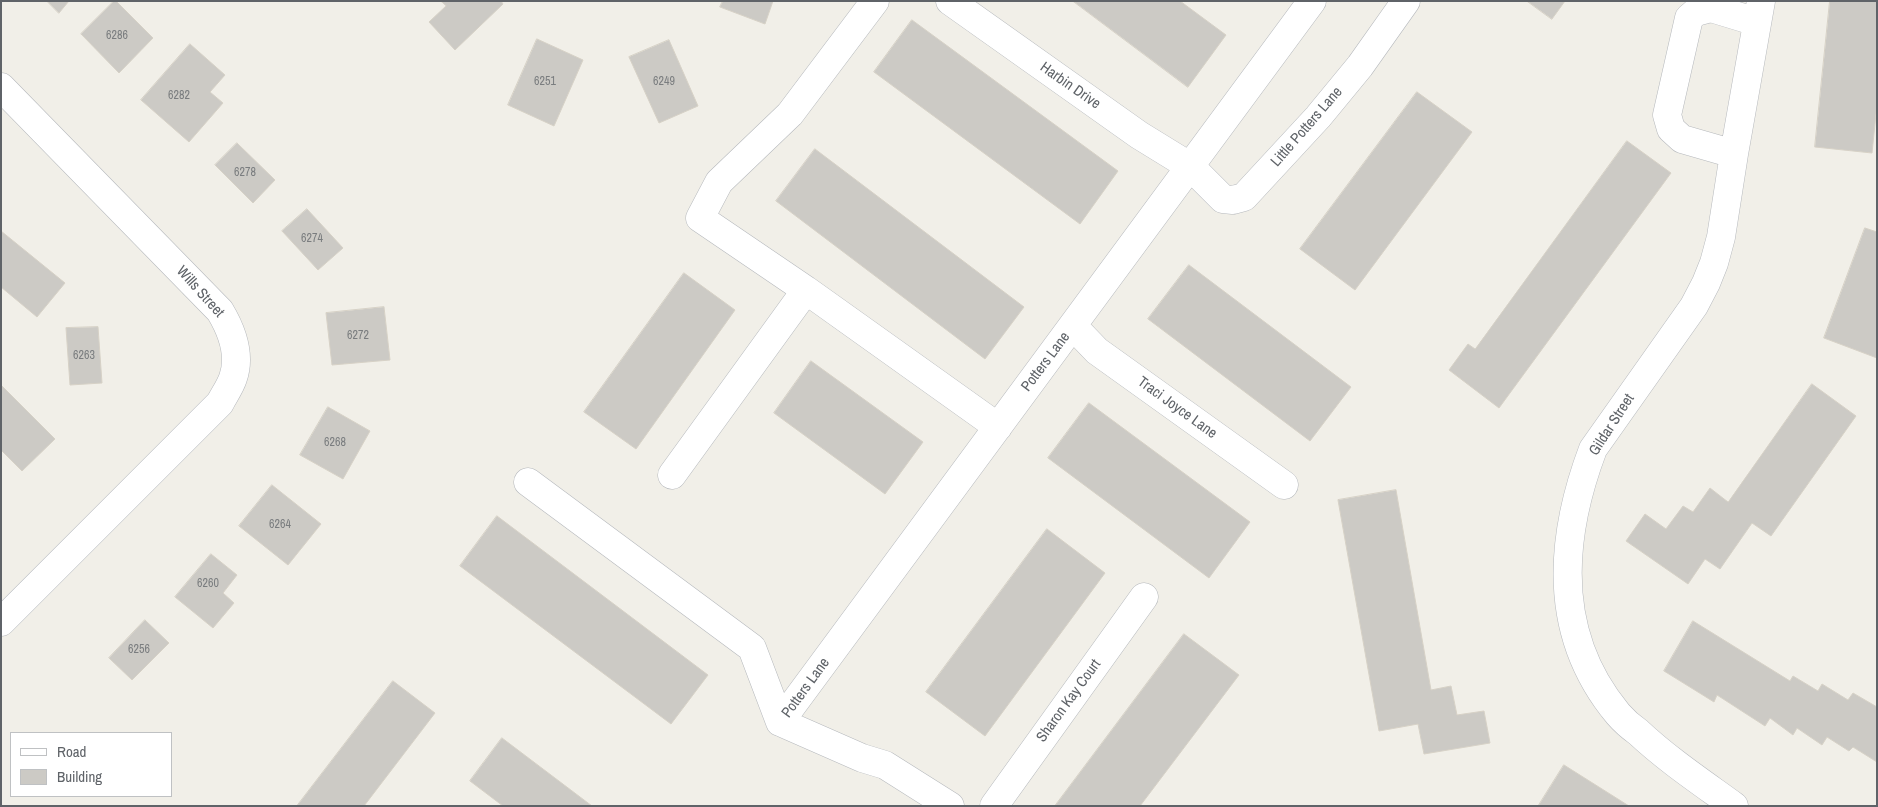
<!DOCTYPE html>
<style>
body{margin:0}
#map{position:relative;width:1878px;height:807px;overflow:hidden;background:#f1efe8;font-family:"Archivo Narrow",sans-serif}
canvas{display:block}
.frame{position:absolute;inset:0;border:2px solid #5f6368;pointer-events:none}
.legend{position:absolute;left:10px;top:732px;width:162px;height:65px;box-sizing:border-box;background:#fff;border:1px solid #bfc1c3;margin:0;padding:6px 9px;list-style:none;font-size:15px;color:#5f6368}
.legend li{display:flex;align-items:center;gap:10px;height:25px}
.legend b{width:25px;border:1px solid #bfc1c3}
</style>
<div id="map">
<canvas width="1878" height="807"></canvas>
<div class="frame"></div>
<ul class="legend">
<li><b style="height:6px;background:#fff"></b>Road</li>
<li><b style="height:14px;background:#cccac5"></b>Building</li>
</ul>
</div>
<script>
const ctx = document.querySelector('canvas').getContext('2d');
ctx.lineJoin = 'round';
function paint(path, color) { ctx.fillStyle = color; ctx.fill(path, 'evenodd'); }
function stroke(path, color, width, dash) { ctx.strokeStyle = color; ctx.lineWidth = width; ctx.lineCap = dash ? 'butt' : 'round'; ctx.setLineDash(dash || []); ctx.stroke(path); }
function drawText(font, color, halo, rows, align = 'center') {
  ctx.font = font + ' "Archivo Narrow",sans-serif'; ctx.lineWidth = 4; ctx.setLineDash([]); ctx.textBaseline = 'middle'; ctx.strokeStyle = halo; ctx.fillStyle = color; for (const [text, x, y, turn = 0] of rows) {
    ctx.save(); ctx.translate(x, y); ctx.rotate((+turn || 0) * Math.PI / 180); ctx.textAlign = isNaN(turn) ? turn : align; if (halo) ctx.strokeText(text, 0, 0); ctx.fillText(text, 0, 0); ctx.restore();
  }
}
const building = new Path2D(`
 M 47,1 L 69,1 L 59,13 Z
 M 114,1 L 116,1 L 153,38 L 119,73 L 81,34 Z
 M 441,1 L 501,1 L 503,4 L 455,50 L 429,22 L 446,6 Z
 M 723,1 L 773,1 L 765,24 L 720,7 Z
 M 1073,1 L 1180,1 L 1226,35 L 1188,87 Z
 M 1527,1 L 1565,1 L 1552,19 Z
 M 1830,1 L 1877,1 L 1877,104 L 1872,153 L 1815,147 Z
 M 912,20 L 1118,171 L 1080,224 L 874,72 Z
 M 537,39 L 583,60 L 554,126 L 508,105 Z
 M 669,40 L 698,106 L 659,123 L 629,57 Z
 M 190,44 L 225,75 L 210,92 L 223,103 L 189,142 L 141,100 Z
 M 1417,92 L 1472,132 L 1355,290 L 1300,249 Z
 M 1627,141 L 1671,173 L 1499,408 L 1449,370 L 1468,344 L 1475,349 Z
 M 237,143 L 275,180 L 253,203 L 215,165 Z
 M 815,149 L 1024,307 L 985,359 L 776,201 Z
 M 307,209 L 343,248 L 318,270 L 282,231 Z
 M 1865,228 L 1877,232 L 1877,358 L 1824,338 Z
 M 1,231 L 65,283 L 37,317 L 1,287 Z
 M 1189,265 L 1351,387 L 1310,441 L 1148,319 Z
 M 684,273 L 735,310 L 636,449 L 584,412 Z
 M 384,307 L 390,360 L 332,365 L 326,313 Z
 M 98,327 L 102,383 L 70,385 L 66,328 Z
 M 811,361 L 923,442 L 885,494 L 774,413 Z
 M 1812,384 L 1856,416 L 1771,536 L 1752,523 L 1720,569 L 1705,559 L 1688,584 L 1626,541 L 1645,514 L 1666,529 L 1683,506 L 1693,512 L 1710,488 L 1728,502 Z
 M 1,385 L 55,439 L 22,471 L 1,450 Z
 M 1089,403 L 1250,522 L 1209,578 L 1048,458 Z
 M 328,407 L 370,431 L 343,479 L 300,455 Z
 M 272,485 L 321,524 L 288,565 L 239,526 Z
 M 1396,490 L 1431,690 L 1451,686 L 1457,715 L 1484,711 L 1490,743 L 1424,754 L 1418,724 L 1379,731 L 1338,500 Z
 M 497,516 L 708,675 L 671,724 L 460,566 Z
 M 1047,529 L 1105,573 L 985,736 L 926,692 Z
 M 211,554 L 237,575 L 223,593 L 234,603 L 213,628 L 175,597 Z
 M 145,620 L 169,643 L 132,680 L 109,658 Z
 M 1693,621 L 1790,681 L 1793,676 L 1818,691 L 1822,684 L 1848,700 L 1853,693 L 1877,707 L 1877,762 L 1853,747 L 1849,751 L 1827,737 L 1822,745 L 1797,728 L 1793,735 L 1770,718 L 1765,726 L 1717,695 L 1714,702 L 1664,671 Z
 M 1184,634 L 1239,675 L 1140,806 L 1055,806 Z
 M 393,681 L 435,713 L 364,806 L 297,806 Z
 M 502,738 L 592,806 L 503,806 L 470,781 Z
 M 1564,765 L 1629,806 L 1541,806 L 1539,805 Z`);
paint(building, '#cccac5');
stroke(building, '#d6d1c6', 1);
const minor = new Path2D(`
 M 950,1 L 1139,135 L 1191,167 L 1223,199 L 1233,200 L 1244,197 L 1318,117 L 1360,66 L 1406,1
 M 1,87 L 220,311 C 232,331 241,355 233,378 C 230,387 224,395 220,403 L 1,622
 M 1734,154 L 1682,139 L 1671,129 L 1667,115 L 1689,18 L 1696,12 L 1711,8 L 1757,22
 M 806,290 L 700,218 L 719,182 L 790,114 L 875,1
 M 1073,326 L 1097,351 L 1284,485
 M 672,475 L 806,290 L 998,427
 M 528,482 L 752,648 L 780,722
 M 780,722 L 1312,1
 M 780,722 L 862,758 L 885,765 L 950,806
 M 994,806 L 1144,597
 M 1734,806 C 1701,782 1668,760 1638,732 C 1631,727 1624,721 1618,714 C 1552,635 1559,539 1593,449 L 1694,306 L 1706,283 L 1714,263 L 1721,237 L 1734,154 L 1761,1`);
stroke(minor, '#b5b8bc', 29);
stroke(minor, '#fff', 28);
drawText('12px', '#7a7d7f', null, [
 ["6286",117,36],
 ["6251",545,82],
 ["6249",664,82],
 ["6282",179,96],
 ["6278",245,173],
 ["6274",312,239],
 ["6272",358,336],
 ["6263",84,356],
 ["6268",335,443],
 ["6264",280,525],
 ["6260",208,584],
 ["6256",139,650]
]);
drawText('15px', '#5f6368', '#fff', [
 ["Harbin Drive",1070,86,35],
 ["Little Potters Lane",1307,127,-49],
 ["Wills Street",200,292,48],
 ["Potters Lane",1046,362,-53],
 ["Traci Joyce Lane",1177,408,36],
 ["Gildar Street",1612,425,-57],
 ["Potters Lane",806,688,-54],
 ["Sharon Kay Court",1069,701,-54]
]);
</script>
